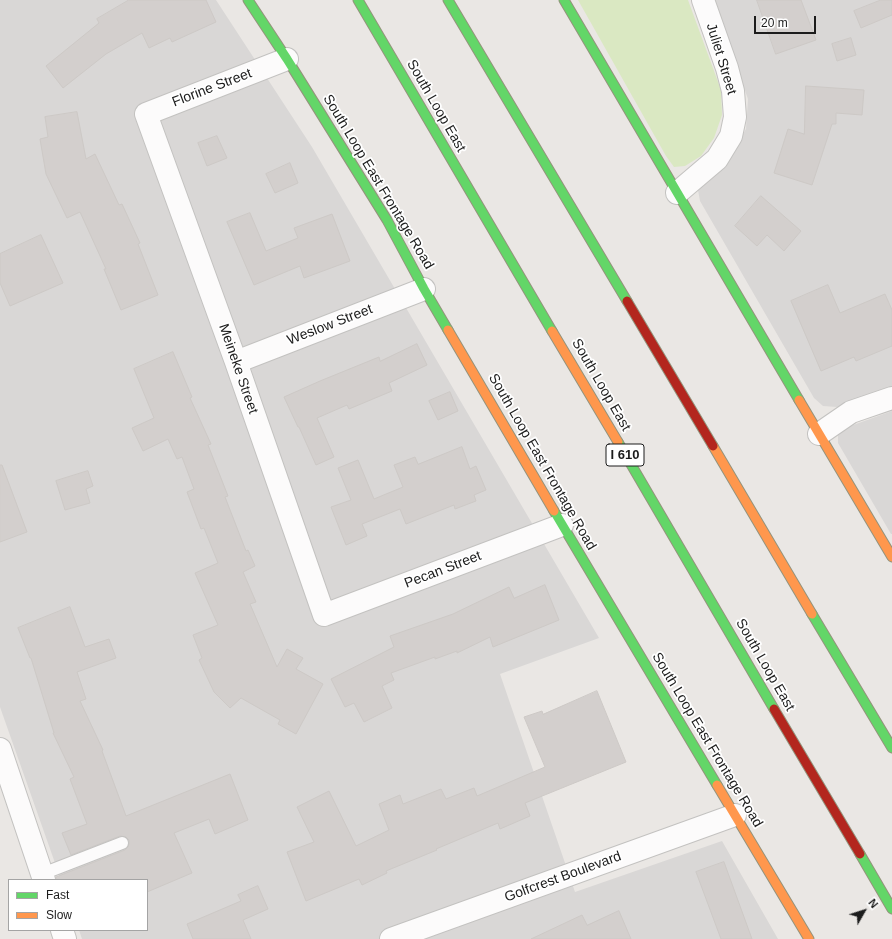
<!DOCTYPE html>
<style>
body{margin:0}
#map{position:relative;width:892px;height:939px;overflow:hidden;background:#eae7e4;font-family:Helvetica,sans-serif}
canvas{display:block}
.legend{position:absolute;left:8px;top:879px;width:140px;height:52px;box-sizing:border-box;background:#fff;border:1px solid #a4a4a4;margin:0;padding:5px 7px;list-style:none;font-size:12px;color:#1c1c1c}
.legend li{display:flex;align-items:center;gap:8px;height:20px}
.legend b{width:20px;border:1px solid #a4a4a4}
.north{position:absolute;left:844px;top:891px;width:40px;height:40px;-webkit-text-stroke:3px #fff;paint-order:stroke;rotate:51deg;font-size:11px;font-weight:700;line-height:16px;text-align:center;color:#1c1c1c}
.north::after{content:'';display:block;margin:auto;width:14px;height:18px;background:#1c1c1c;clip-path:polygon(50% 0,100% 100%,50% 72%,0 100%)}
.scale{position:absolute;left:754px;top:16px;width:62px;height:18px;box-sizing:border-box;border:2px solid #1c1c1c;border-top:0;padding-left:5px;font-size:12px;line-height:14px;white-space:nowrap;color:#1c1c1c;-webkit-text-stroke:3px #fff;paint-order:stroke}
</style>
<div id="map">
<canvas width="892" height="939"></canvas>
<ul class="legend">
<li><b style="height:5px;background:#63d668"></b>Fast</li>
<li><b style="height:5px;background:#ff974d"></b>Slow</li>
</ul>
<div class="north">N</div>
<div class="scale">20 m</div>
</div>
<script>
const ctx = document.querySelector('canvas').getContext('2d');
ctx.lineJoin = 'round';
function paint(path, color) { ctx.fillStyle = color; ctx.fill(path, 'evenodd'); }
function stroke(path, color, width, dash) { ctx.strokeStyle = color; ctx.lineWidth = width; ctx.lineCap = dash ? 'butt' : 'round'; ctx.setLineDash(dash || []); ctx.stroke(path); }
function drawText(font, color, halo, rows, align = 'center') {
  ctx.font = font + ' Helvetica,sans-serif'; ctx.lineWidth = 3.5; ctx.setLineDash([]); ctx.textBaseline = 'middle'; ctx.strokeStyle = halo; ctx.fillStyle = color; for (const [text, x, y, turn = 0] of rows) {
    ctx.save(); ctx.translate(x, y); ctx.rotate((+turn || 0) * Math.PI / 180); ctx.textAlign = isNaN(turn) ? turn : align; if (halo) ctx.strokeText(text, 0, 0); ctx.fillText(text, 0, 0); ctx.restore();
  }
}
paint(new Path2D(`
 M 0,0 L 216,0 L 312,147 L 599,638 L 500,674 L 575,892 L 722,841 L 778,939 L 82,939 L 79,930 L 147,930 L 147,880 L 61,880 L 0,707 Z
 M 713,0 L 892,0 L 892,388 L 837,407 L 823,406 L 814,398 L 700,201 L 698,190 L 705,181 L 728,159 L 746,129 L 748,99 Z
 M 892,411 L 892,534 L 891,534 L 838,443 L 838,433 L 845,428 Z`), '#d9d7d6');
paint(new Path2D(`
 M 578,0 L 688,0 L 721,90 L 722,115 L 714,138 L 701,156 L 685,166 L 674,167 L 666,156 Z`), '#dae8c2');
const building = new Path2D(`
 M 129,0 L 206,0 L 216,22 L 172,42 L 170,38 L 149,48 L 142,33 L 106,54 L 63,88 L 46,66 L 99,23 L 97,19 Z
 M 757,0 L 801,0 L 816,40 L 776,54 Z
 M 881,0 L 892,0 L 892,15 L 861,28 L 854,11 Z
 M 851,38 L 856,55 L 837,61 L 832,44 Z
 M 806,86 L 864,90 L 862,115 L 836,113 L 836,124 L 832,124 L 812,185 L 774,173 L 788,129 L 804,134 Z
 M 77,112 L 86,159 L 95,154 L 119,205 L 122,204 L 140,243 L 138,244 L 158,295 L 121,310 L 104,269 L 106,269 L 80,212 L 67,218 L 46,174 L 40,139 L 48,137 L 45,117 Z
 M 217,136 L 227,158 L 207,166 L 198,143 Z
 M 290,163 L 298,183 L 275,193 L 266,174 Z
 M 761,196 L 801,231 L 784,251 L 767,235 L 757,246 L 735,226 Z
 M 250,213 L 266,251 L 298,238 L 294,228 L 332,214 L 350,261 L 304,278 L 300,266 L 254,285 L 227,222 Z
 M 41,235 L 63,283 L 10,306 L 0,283 L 0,254 Z
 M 828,285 L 840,313 L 885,294 L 892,310 L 892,346 L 856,361 L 854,357 L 821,371 L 791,301 Z
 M 417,344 L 427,365 L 389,383 L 392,391 L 349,409 L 347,405 L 317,418 L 334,457 L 316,465 L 299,427 L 298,427 L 284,397 L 320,381 L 379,357 L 380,361 Z
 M 173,352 L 192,397 L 190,398 L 211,444 L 208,445 L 228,496 L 225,497 L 246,551 L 248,550 L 255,566 L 243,572 L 256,602 L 250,604 L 277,667 L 287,649 L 303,658 L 296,669 L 323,684 L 296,734 L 278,724 L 280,720 L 241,698 L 230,708 L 214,692 L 199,660 L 202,658 L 193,635 L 218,625 L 195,573 L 218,563 L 204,528 L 201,529 L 187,492 L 194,489 L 182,457 L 177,459 L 168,439 L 143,451 L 132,428 L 154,418 L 134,369 Z
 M 450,392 L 458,411 L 438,420 L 429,401 Z
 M 462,447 L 470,469 L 476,466 L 486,490 L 474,495 L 476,501 L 455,509 L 454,505 L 406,524 L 400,509 L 362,524 L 367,536 L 346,545 L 331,507 L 351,500 L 338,468 L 358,460 L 374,499 L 403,487 L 394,465 L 415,457 L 418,464 Z
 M 0,465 L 2,465 L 27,532 L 0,542 Z
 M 88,471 L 93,486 L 86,489 L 90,503 L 65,510 L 56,481 Z
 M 545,585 L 559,620 L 493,647 L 490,637 L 457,653 L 457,651 L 435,659 L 435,657 L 391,673 L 394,680 L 382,686 L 392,708 L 364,722 L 354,703 L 345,707 L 331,679 L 394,647 L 390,636 L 453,614 L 509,587 L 514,598 Z
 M 70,607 L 85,647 L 109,639 L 116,658 L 77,672 L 86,699 L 80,701 L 103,750 L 102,751 L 126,816 L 230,774 L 248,820 L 215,834 L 209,819 L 174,833 L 192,873 L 147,892 L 147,880 L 56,880 L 56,877 L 125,850 L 128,847 L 129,844 L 129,840 L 126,837 L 120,836 L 71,855 L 62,833 L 87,824 L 70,779 L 74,777 L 53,733 L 54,733 L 31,658 L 30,658 L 18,628 Z
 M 597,691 L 626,762 L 525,803 L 530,816 L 500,829 L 498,823 L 436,849 L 437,850 L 386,871 L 387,873 L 362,885 L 359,879 L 306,901 L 287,852 L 314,842 L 297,807 L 329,791 L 356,846 L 389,830 L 379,804 L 400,795 L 403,804 L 441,789 L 446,799 L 474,788 L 477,796 L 545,767 L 524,717 L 542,711 L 543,714 Z
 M 724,862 L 752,939 L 721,939 L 696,872 Z
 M 258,886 L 268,909 L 243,920 L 251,939 L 193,939 L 187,924 L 241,901 L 238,895 Z
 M 619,911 L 631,939 L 531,939 L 582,915 L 587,925 Z`);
paint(building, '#d3cfcd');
stroke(building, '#cdc9c6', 1);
const lane = new Path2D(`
 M 42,874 L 122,843`);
const street = new Path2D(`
 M 287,59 L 146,114 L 236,362 L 324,615 L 562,525
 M 677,193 L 717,159 L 731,136 L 735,117 L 733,91 L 727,68 L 703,0
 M 236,362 L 424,289
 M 819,434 L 851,412 L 892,398
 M 0,749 L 44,880
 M 62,930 L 65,939
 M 391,939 L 735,815`);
const fast = new Path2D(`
 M 248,0 L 287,59 L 387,220 L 424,289 L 448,330
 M 358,0 L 552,331
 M 448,0 L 627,301
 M 564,0 L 799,400
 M 618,442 L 774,709
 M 554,511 L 717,785
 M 812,614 L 892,748
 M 860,854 L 892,909`);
const slow = new Path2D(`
 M 448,330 L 554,511
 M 552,331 L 618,442
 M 799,400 L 892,557
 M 713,446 L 812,614
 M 717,785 L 809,939`);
const jam = new Path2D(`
 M 627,301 L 713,446
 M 774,709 L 860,854`);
stroke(lane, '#c3c2c0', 14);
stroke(street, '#c3c2c0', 24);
stroke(fast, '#94937c', 11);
stroke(slow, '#94937c', 11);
stroke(jam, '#94937c', 11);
stroke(lane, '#fcfbfb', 12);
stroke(street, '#fcfbfb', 22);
stroke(fast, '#63d668', 9);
stroke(slow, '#ff974d', 9);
stroke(jam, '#b3261e', 9);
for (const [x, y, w] of [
 [625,455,38]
]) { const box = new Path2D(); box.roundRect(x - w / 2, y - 11, w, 22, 3); ctx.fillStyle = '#fff'; ctx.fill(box); stroke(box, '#1c1c1c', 1); }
drawText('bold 13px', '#1c1c1c', null, [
 ["I 610",625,455]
]);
drawText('14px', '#1c1c1c', '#fff', [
 ["Juliet Street",721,59,73],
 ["Florine Street",212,88,-21],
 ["South Loop East",436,106,60],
 ["South Loop East Frontage Road",378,182,59],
 ["Weslow Street",330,325,-21],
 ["Meineke Street",238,369,71],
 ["South Loop East",601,385,60],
 ["South Loop East Frontage Road",542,462,60],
 ["Pecan Street",443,570,-21],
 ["South Loop East",765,665,60],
 ["South Loop East Frontage Road",707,740,59],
 ["Golfcrest Boulevard",563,877,-20]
]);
</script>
